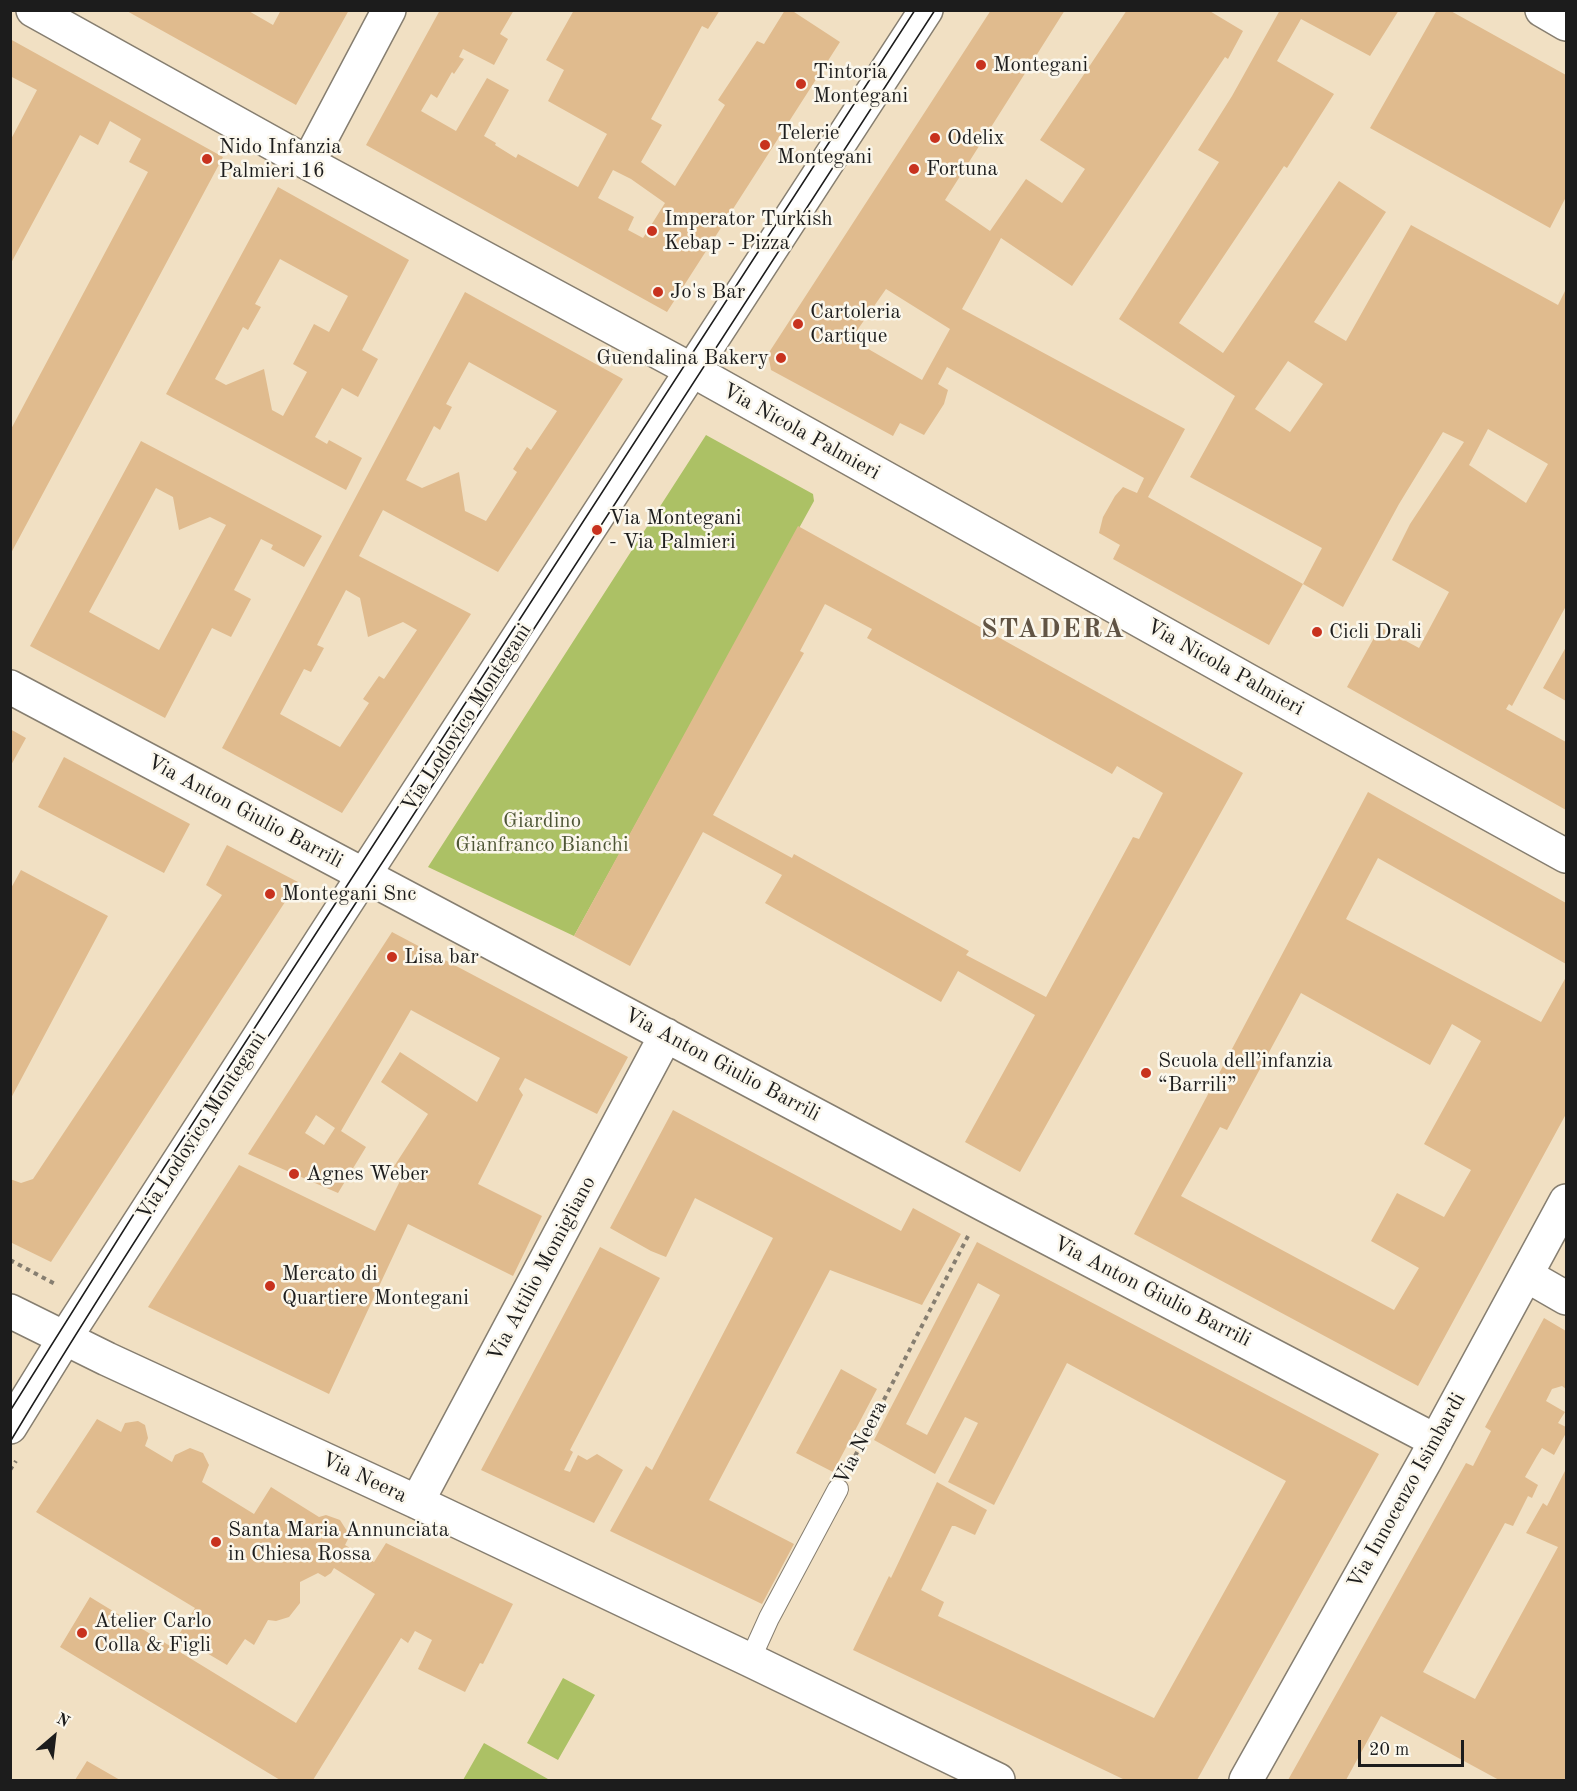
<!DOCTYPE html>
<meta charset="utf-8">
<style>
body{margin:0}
#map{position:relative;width:1577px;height:1791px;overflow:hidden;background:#f1e0c3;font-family:"Old Standard TT",serif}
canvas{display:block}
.frame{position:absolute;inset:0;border:12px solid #1c1c1c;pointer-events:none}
.north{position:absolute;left:24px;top:1707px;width:60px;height:60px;-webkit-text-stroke:4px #fbf7ec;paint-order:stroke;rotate:28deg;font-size:16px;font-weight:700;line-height:24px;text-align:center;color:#1c1c1c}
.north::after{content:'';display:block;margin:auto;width:21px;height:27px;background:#1c1c1c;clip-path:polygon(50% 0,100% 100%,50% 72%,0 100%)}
.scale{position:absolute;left:1358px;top:1740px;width:106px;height:27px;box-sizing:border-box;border:3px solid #1c1c1c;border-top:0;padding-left:8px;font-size:18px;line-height:21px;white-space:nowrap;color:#1c1c1c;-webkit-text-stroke:4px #fbf7ec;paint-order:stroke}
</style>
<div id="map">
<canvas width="1577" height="1791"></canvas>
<div class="frame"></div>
<div class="north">N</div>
<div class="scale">20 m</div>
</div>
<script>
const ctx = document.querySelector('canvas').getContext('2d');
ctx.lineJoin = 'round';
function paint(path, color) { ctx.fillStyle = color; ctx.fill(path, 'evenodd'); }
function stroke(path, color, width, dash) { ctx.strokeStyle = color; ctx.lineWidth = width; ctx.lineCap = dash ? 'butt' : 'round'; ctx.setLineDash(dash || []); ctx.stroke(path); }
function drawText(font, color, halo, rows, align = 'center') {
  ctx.font = font + ' "Old Standard TT",serif'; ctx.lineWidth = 5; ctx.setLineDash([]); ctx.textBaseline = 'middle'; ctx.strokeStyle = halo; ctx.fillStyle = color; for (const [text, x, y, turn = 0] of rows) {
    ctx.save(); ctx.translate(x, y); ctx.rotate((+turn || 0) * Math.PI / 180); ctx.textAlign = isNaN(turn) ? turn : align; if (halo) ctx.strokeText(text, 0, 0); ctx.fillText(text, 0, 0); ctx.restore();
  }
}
paint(new Path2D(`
 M 706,435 L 813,494 L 814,501 L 574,936 L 428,867 Z
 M 563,1678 L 595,1695 L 558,1760 L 527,1743 Z
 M 484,1743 L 548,1779 L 547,1780 L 463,1780 Z`), '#acc165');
paint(new Path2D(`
 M 125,10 L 247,10 L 273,25 L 281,10 L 349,10 L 296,105 Z
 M 440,10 L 514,10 L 500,34 L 508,39 L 494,65 L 463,49 L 459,57 L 464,59 L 454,74 L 452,72 L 437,98 L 431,94 L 421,111 L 456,131 L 487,78 L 509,90 L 484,136 L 496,143 L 495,145 L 516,158 L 518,154 L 578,187 L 607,134 L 548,101 L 564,70 L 546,60 L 574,10 L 720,10 L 708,29 L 702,26 L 651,119 L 662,125 L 641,162 L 675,186 L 725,105 L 718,100 L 757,41 L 764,44 L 785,10 L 791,10 L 840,42 L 667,312 L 366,145 ZM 613,170 L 631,179 L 665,203 L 643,238 L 628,230 L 634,217 L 598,198 Z
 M 991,10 L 1065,10 L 945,200 L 990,231 L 1026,179 L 1062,203 L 1085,169 L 1040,140 L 1127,10 L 1208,10 L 1243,31 L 1228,59 L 1225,57 L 1072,286 L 1001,238 L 962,309 L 1185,429 L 1148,497 L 1303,584 L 1322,548 L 1190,477 L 1235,396 L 1119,319 L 1219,162 L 1198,150 L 1232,96 L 1280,10 L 1399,10 L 1370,56 L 1301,19 L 1277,61 L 1334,94 L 1287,168 L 1284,166 L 1179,323 L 1223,353 L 1339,181 L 1386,212 L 1314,322 L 1346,341 L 1411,225 L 1558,305 L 1566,289 L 1566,606 L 1512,706 L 1509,704 L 1506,709 L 1566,742 L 1566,810 L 1347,687 L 1380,627 L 1419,648 L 1449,592 L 1392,560 L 1410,524 L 1464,442 L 1443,432 L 1399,504 L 1343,607 L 1303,584 L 1269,645 L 1113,559 L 1120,545 L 1099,533 L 1103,517 L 1115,496 L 1123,487 L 1137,493 L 1144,478 L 947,367 L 938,384 L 948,390 L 944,404 L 924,435 L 900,423 L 893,436 L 771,370 L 768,354 ZM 886,289 L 950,329 L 922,380 L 851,339 ZM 1288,361 L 1323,384 L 1290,432 L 1255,409 ZM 1488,429 L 1548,464 L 1526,503 L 1469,465 Z
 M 1437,10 L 1449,10 L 1566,75 L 1566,197 L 1550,228 L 1370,128 Z
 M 10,39 L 223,157 L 10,555 L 10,431 L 148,172 L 129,162 L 141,139 L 110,121 L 98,145 L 80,135 L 10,265 L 10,141 L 37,90 L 10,76 Z
 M 278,187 L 409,260 L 362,350 L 378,359 L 358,397 L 342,388 L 315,437 L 327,444 L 329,440 L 362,458 L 346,490 L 166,394 ZM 280,259 L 348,296 L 329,332 L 314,324 L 293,364 L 307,372 L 283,416 L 272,410 L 264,369 L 226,385 L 215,379 L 243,327 L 248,330 L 261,307 L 255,304 Z
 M 465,292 L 623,379 L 498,572 L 383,510 L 359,556 L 471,614 L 342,813 L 222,748 ZM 469,362 L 557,411 L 531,450 L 527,447 L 513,469 L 517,472 L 486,521 L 465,511 L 459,472 L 422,488 L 406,480 L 434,426 L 440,430 L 452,407 L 446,404 ZM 346,590 L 360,598 L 368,637 L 403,622 L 417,630 L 384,679 L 379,676 L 363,699 L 369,703 L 340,747 L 280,714 L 304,669 L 311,672 L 324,648 L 317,645 Z
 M 141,441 L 322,536 L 304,567 L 271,549 L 273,545 L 261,539 L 234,590 L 251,599 L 231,637 L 212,628 L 165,718 L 30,646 ZM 156,488 L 173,497 L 179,530 L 210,517 L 226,525 L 159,650 L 89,612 Z
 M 798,526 L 1243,773 L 1020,1172 L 965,1142 L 1035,1015 L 958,971 L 941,1002 L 765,903 L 782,875 L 703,832 L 630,966 L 574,936 ZM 825,604 L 872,629 L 867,638 L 1112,774 L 1117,766 L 1163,793 L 1139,839 L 1133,837 L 1046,997 L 966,955 L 969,951 L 794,854 L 792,858 L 713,815 L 804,653 L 800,651 Z
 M 1566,647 L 1566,701 L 1543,688 Z
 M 10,729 L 26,738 L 10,767 Z
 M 64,757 L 190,824 L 164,873 L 38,807 Z
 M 1368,792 L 1566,903 L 1566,964 L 1378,858 L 1346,919 L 1541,1022 L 1566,977 L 1566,1114 L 1418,1386 L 1134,1234 ZM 1301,993 L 1430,1065 L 1452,1024 L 1481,1041 L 1424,1144 L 1471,1170 L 1444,1217 L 1397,1193 L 1371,1241 L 1419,1268 L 1394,1310 L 1181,1196 L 1220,1127 L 1227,1130 Z
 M 227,845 L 298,882 L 51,1262 L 10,1242 L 10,1179 L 21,1183 L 33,1179 L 222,895 L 206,885 Z
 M 21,870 L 108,916 L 10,1100 L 10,890 Z
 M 392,932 L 628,1057 L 597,1114 L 525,1078 L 519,1089 L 523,1095 L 478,1184 L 542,1216 L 513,1276 L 408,1224 L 329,1394 L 148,1307 L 239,1165 L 375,1231 L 403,1175 L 393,1168 L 428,1114 L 381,1082 L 400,1052 L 477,1102 L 500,1058 L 411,1010 L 341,1131 L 366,1147 L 338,1193 L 248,1154 ZM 316,1115 L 335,1128 L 324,1145 L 305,1133 Z
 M 673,1110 L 901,1231 L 913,1208 L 961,1234 L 922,1305 L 830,1270 L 709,1500 L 794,1544 L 762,1604 L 610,1531 L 646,1466 L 652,1470 L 773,1238 L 695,1198 L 666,1257 L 651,1251 L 610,1228 Z
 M 977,1242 L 1379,1454 L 1197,1780 L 1125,1780 L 853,1650 L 889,1576 L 891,1578 L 937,1482 L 987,1510 L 975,1535 L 955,1526 L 952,1526 L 921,1590 L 944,1602 L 938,1616 L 1154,1718 L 1286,1481 L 1067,1363 L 994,1505 L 948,1482 L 978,1423 L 965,1417 L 935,1474 L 874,1440 ZM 978,1283 L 1000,1295 L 927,1435 L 906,1424 Z
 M 600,1247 L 660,1278 L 570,1450 L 573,1452 L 564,1470 L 570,1472 L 578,1455 L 587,1460 L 597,1454 L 623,1470 L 594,1523 L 481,1470 Z
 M 1544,1318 L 1566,1331 L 1566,1389 L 1562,1386 L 1552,1389 L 1546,1401 L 1565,1412 L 1558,1423 L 1566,1427 L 1566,1433 L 1554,1455 L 1542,1448 L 1537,1456 L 1525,1477 L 1538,1485 L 1532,1498 L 1528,1496 L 1513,1526 L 1505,1523 L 1423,1672 L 1475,1699 L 1558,1547 L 1526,1533 L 1543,1503 L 1547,1506 L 1566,1469 L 1566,1780 L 1499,1780 L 1381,1716 L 1346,1780 L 1288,1780 L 1466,1463 L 1473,1466 L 1491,1431 L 1485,1427 Z
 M 841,1369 L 877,1389 L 833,1472 L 796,1453 Z
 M 97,1419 L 121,1432 L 125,1423 L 138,1421 L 145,1425 L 148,1438 L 145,1446 L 172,1462 L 175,1455 L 190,1448 L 203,1453 L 209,1465 L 202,1482 L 254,1514 L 271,1487 L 319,1517 L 326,1515 L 340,1520 L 347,1531 L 348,1539 L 345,1545 L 374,1562 L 386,1543 L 513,1604 L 483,1664 L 480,1663 L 465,1692 L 418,1669 L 432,1640 L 415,1631 L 408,1643 L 401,1638 L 313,1780 L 280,1780 L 60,1647 L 90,1597 L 296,1723 L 375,1594 L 334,1568 L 331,1573 L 325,1577 L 318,1573 L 300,1582 L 300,1603 L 289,1617 L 276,1621 L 268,1620 L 254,1645 L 245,1639 L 227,1665 L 178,1636 L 195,1608 L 36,1512 Z
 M 87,1761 L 120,1780 L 75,1780 Z`), '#e0bb8e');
const service = new Path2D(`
 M 750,1660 L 769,1618 L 838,1489`);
const minor = new Path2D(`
 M 33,10 L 308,163 L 699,374 L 1252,683 L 1566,856
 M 1542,10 L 1566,24
 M 308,163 L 389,10
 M 10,687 L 985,1205 L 1436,1441
 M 1526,1275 L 1566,1298
 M 10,1311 L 107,1359 L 417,1502 L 750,1660 L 998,1780
 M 417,1502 L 666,1035
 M 1246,1780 L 1425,1461 L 1566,1201`);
const tertiary = new Path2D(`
 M 10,1427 L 65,1338 L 338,915 L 926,10`);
stroke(service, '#867e70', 22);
stroke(minor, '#867e70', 36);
stroke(tertiary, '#867e70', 36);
stroke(new Path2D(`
 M 10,1260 L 57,1285
 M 851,1464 L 968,1236
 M 10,1470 L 16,1461`), '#867e70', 4, [4.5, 4.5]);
stroke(service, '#fff', 20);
stroke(minor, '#fff', 33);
stroke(tertiary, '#fff', 33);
stroke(new Path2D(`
 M 10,1411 L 132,1217 L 915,10
 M 10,1442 C 134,1236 268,1038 399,837 C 578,561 756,286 935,10`), '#1c1c1c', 1.5);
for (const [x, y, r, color] of [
 [981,65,6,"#c8321e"],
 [801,84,6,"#c8321e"],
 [935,138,6,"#c8321e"],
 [765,145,6,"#c8321e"],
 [207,159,6,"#c8321e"],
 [914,169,6,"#c8321e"],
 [652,231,6,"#c8321e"],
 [658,292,6,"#c8321e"],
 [798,324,6,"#c8321e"],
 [781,358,6,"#c8321e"],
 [597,530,6,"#c8321e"],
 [1317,632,6,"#c8321e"],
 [270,894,6,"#c8321e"],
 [392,957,6,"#c8321e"],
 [1146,1073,6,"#c8321e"],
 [294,1174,6,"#c8321e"],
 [270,1286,6,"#c8321e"],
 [216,1542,6,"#c8321e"],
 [82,1633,6,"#c8321e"]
]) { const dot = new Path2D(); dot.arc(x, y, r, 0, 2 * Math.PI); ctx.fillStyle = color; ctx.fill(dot); stroke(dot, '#fbf7ec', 2); }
drawText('21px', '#1c1c1c', '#fbf7ec', [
 ["Montegani",993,65],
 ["Tintoria",813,72],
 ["Montegani",813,96],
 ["Telerie",777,133],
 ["Montegani",777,157],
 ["Odelix",947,138],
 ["Nido Infanzia",219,147],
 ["Palmieri 16",219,171],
 ["Fortuna",926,169],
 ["Imperator Turkish",664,219],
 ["Kebap - Pizza",664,243],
 ["Jo's Bar",670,292],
 ["Cartoleria",810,312],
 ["Cartique",810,336],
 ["Guendalina Bakery",769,358,"right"],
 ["Via Montegani",609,518],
 ["- Via Palmieri",609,542],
 ["Cicli Drali",1329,632],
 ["Montegani Snc",282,894],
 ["Lisa bar",404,957],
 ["Scuola dell’infanzia",1158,1061],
 ["“Barrili”",1158,1085],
 ["Agnes Weber",306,1174],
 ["Mercato di",282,1274],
 ["Quartiere Montegani",282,1298],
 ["Santa Maria Annunciata",228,1530],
 ["in Chiesa Rossa",228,1554],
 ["Atelier Carlo",94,1621],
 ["Colla & Figli",94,1645]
], 'left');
drawText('21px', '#1c1c1c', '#fbf7ec', [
 ["Via Nicola Palmieri",801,432,29],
 ["Via Nicola Palmieri",1225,668,29],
 ["Via Lodovico Montegani",467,718,-57],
 ["Via Anton Giulio Barrili",245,812,28],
 ["Via Anton Giulio Barrili",722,1065,28],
 ["Via Lodovico Montegani",202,1126,-57],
 ["Via Attilio Momigliano",542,1269,-62],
 ["Via Anton Giulio Barrili",1152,1292,27],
 ["Via Neera",861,1443,-63],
 ["Via Neera",364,1478,25],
 ["Via Innocenzo Isimbardi",1407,1491,-61]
]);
drawText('21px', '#4e5636', '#fbf7ec', [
 ["Giardino",542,821],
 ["Gianfranco Bianchi",542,845]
]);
ctx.letterSpacing = '1.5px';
drawText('bold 27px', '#615444', '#fbf7ec', [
 ["STADERA",1053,630]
]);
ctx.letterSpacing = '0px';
</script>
